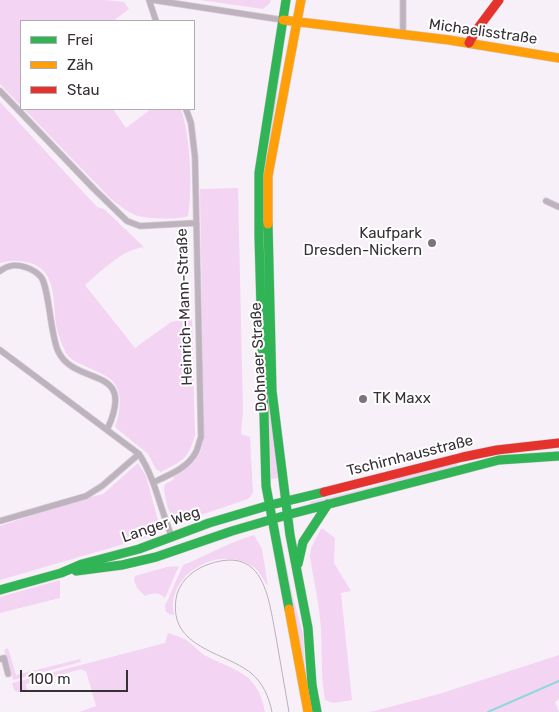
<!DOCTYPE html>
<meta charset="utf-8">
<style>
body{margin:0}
#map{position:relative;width:559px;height:712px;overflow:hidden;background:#f8f0f8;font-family:Rubik,sans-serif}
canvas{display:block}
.legend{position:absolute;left:20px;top:20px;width:175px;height:90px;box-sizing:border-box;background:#fff;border:1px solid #afadaf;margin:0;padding:6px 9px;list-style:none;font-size:15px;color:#373137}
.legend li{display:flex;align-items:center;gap:10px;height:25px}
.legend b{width:25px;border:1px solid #afadaf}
.scale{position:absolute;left:20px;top:670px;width:108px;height:22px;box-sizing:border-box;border:2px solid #373137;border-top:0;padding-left:6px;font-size:15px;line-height:18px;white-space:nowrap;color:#373137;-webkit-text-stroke:4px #fff;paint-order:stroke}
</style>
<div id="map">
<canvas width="559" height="712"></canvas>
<ul class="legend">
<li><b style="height:6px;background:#30b455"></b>Frei</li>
<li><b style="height:6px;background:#ff9f0a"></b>Zäh</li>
<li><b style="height:6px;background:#e5322d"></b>Stau</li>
</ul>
<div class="scale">100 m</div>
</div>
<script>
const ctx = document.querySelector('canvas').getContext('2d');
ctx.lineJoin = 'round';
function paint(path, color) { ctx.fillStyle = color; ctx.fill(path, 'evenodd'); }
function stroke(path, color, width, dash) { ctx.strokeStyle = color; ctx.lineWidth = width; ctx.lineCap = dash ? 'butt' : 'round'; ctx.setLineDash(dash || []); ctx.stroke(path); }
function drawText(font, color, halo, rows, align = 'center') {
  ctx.font = font + ' Rubik,sans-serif'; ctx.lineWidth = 4; ctx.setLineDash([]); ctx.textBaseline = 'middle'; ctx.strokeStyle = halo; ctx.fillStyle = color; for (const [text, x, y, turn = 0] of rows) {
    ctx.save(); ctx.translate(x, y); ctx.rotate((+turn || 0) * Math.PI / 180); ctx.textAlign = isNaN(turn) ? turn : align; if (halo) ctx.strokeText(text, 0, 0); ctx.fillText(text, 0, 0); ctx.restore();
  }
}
paint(new Path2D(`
 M 0,0 L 105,0 L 124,2 L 129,9 L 113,21 L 21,21 L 21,106 L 0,84 Z
 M 200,0 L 271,0 L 270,3 L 263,9 Z
 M 280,53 L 283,54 L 263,191 L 267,369 L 269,398 L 278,478 L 271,479 L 269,419 L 266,398 L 261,191 L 264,160 Z
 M 0,102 L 97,207 L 104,209 L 144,247 C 121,250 102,271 85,285 L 135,348 L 171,322 L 192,318 L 195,435 C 188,460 183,460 161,472 L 156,469 L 148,454 L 115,427 C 120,413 125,389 109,378 C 102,373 93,370 85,366 C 79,363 70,360 66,353 C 62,345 58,335 56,325 C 53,303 57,270 30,263 C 19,260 11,260 0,263 Z
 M 24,109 L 113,109 L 126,128 L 151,109 L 181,109 C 190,136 193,187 188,216 C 178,220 145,219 135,215 C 126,211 119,205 111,199 Z
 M 238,188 L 243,411 L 241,434 L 250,437 L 253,493 L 248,499 L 180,522 C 168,519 165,498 164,488 L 165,484 L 173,480 L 174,477 C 193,465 202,458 204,434 L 200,189 Z
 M 456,462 L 458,468 L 311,505 L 310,502 L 376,486 L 403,476 Z
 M 138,463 L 146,476 L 160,528 L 155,535 L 0,580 L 0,526 L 71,502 L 103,494 Z
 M 321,529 L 323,529 L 335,538 L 334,563 L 351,591 L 341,593 L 352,700 L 333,703 L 325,700 C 320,673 323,646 320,618 C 318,598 313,577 310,556 L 311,548 Z
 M 254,535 L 262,549 L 268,586 C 264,581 261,574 257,570 C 229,544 176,566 173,603 C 172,607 174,611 174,615 L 171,615 L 166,612 L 165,606 L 183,565 C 208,555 229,542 254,535 Z
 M 280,543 L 282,543 L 292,593 L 303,634 L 305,666 L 313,712 L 311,712 Z
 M 179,566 L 165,598 C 159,592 152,593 145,596 L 137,588 L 134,580 L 135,576 L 167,567 Z
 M 60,580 L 60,598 L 0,613 L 0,597 Z
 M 168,633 C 174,635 181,637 186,640 C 193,644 198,651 204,655 C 235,671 258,672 265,712 L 79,712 L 96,706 L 86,671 L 83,671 L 82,669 L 26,684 L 27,691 L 17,692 L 14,690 L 12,683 L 165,643 Z
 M 8,648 L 16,675 L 80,659 L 81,662 L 13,680 L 4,650 Z
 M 559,655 L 559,699 L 555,702 L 559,712 L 370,712 L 439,694 Z`), '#f3d4f2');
stroke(new Path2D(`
 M 488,712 L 559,681`), '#8ed8db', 2);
const street = new Path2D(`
 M 149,0 L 156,21
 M 153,0 L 283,20
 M 403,34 L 403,0
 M 0,91 L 94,189 L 127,221 L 140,226 L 196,223
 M 546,201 L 559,207
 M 0,271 C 8,265 15,264 25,267 C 31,269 37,272 41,277 C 49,287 50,333 58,351 C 75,388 138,363 107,430
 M 0,350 L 139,454 C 156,480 160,509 172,537
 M 154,482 C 169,475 188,468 196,452 C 198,448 199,442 201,437 L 195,157 L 191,123 L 186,109
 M 0,521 L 86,496 L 102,486 L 139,454
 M 0,659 L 4,658 L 8,674`);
const fast = new Path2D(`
 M 286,0 L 259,173 L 259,236 L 266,486 L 289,609
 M 268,224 L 272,391 L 290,535 L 308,628 L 312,685 L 317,712
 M 298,564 L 303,542 L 328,504
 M 76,571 L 122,565 L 156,557 L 232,531 L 287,515 L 499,460 L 559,456
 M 0,590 L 61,573 L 82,564 L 139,549 L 209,523 L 270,505 L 324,492`);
const slow = new Path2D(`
 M 283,20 L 449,40 L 559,58
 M 268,224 L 268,176 L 301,0
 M 289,609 L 308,712`);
const jam = new Path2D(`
 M 469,43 L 475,32 L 499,0
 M 324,492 L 463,457 L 497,450 L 559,443`);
stroke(street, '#d4ced4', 7);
stroke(fast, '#d4ced4', 10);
stroke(slow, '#d4ced4', 10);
stroke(jam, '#d4ced4', 10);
stroke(street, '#beb2be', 5.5);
stroke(fast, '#30b455', 9);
stroke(slow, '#ff9f0a', 9);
stroke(jam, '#e5322d', 9);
stroke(new Path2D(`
 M 272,712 C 269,697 263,683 251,673 C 223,651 169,648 176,599 C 178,584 190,572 204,566 C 264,542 268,596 276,637 C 280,662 285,687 289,712`), '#b9afb8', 1);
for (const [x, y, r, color] of [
 [432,243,5,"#7b747b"],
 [363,399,5,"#7b747b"]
]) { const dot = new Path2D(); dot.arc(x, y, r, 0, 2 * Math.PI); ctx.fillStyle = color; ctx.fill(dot); stroke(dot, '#fff', 2); }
drawText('15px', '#373137', '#fff', [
 ["Michaelisstraße",483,32,8],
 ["Heinrich-Mann-Straße",185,307,-92],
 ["Dohnaer Straße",259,357,-93],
 ["Tschirnhausstraße",410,456,-14],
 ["Langer Weg",161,525,-19]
]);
drawText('15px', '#373137', '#fff', [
 ["Kaufpark",422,234],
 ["Dresden-Nickern",422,251],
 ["TK Maxx",373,399,"left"]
], 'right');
</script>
